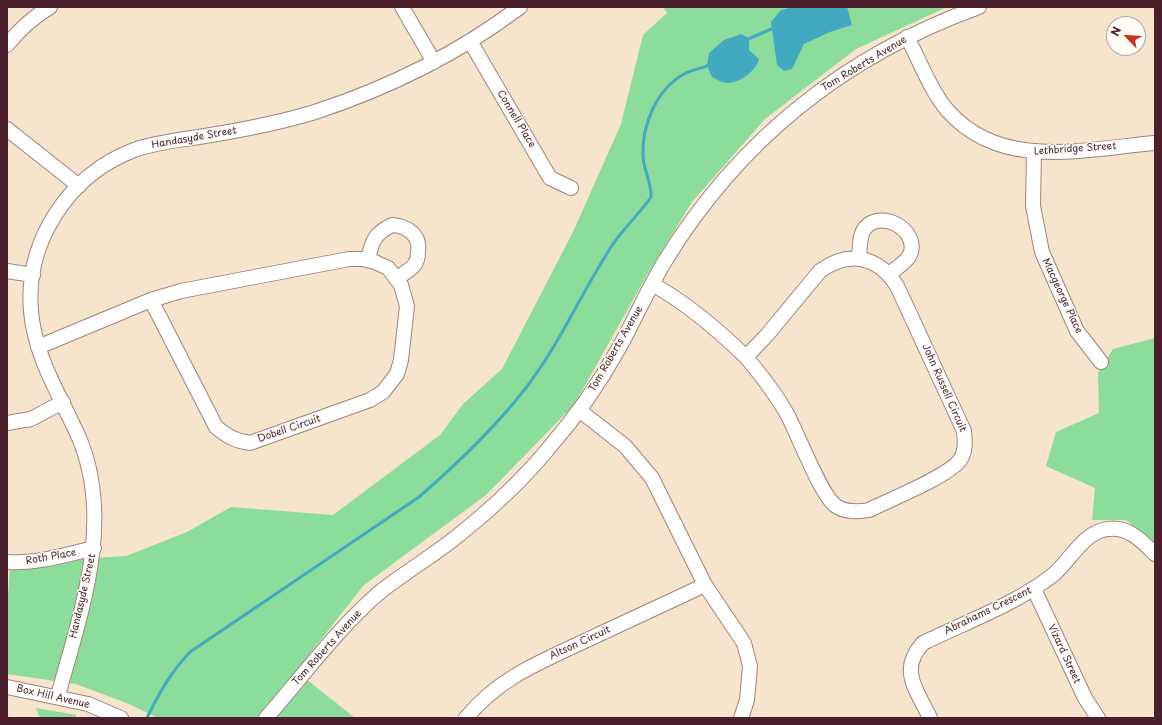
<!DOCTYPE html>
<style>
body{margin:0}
#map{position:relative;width:1162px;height:725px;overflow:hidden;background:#f6e4cd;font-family:"Playpen Sans",sans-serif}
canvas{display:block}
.frame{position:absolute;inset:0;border:8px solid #4a1f2b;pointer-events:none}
.north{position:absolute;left:1106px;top:16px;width:40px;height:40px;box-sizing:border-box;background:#fdfcf7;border:1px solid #b5a4a5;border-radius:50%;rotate:295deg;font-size:11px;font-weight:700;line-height:16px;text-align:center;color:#4a1f2b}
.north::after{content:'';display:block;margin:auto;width:14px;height:18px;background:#c8321e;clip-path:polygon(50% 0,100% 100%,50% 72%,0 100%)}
</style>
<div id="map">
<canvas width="1162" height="725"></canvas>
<div class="frame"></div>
<div class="north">N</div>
</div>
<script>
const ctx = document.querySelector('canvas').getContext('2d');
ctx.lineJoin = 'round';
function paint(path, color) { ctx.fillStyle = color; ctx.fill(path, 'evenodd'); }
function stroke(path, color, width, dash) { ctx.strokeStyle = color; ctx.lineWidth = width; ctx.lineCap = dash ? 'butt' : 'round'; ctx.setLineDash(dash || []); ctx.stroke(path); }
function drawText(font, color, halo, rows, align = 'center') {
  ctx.font = font + ' "Playpen Sans",sans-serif'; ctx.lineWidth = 3; ctx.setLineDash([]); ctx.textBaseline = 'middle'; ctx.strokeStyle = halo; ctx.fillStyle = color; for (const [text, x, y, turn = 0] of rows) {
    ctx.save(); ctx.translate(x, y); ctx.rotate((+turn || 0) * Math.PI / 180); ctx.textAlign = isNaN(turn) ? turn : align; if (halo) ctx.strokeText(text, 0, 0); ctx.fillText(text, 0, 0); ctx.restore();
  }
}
paint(new Path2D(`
 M 663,7 L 947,7 L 856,49 L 765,119 L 692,202 L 647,275 L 574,405 L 486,495 L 364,585 L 296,671 L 355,718 L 158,718 L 129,704 L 76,684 L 7,674 L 7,614 L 10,563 L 126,556 L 187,532 L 231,507 L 333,515 L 440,435 L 463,404 L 502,369 L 573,232 L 621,124 L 643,35 L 667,13 Z
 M 1155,338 L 1155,544 L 1126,520 L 1092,520 L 1095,488 L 1046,466 L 1056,432 L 1099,413 L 1098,373 L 1113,349 Z
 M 36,708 L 76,715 L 77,718 L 40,718 Z`), '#8cdc9c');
paint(new Path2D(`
 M 793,7 L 847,7 L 852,25 L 830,32 L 804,44 L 792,69 L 784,71 L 777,65 L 771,22 L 781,10 Z
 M 741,34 L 749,38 L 749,50 L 759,59 C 756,71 740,83 727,83 C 722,83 716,79 712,77 L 707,66 L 709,53 L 724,40 Z`), '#41aac1');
stroke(new Path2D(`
 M 746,40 L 776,27
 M 147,718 C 159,693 171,672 190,652 L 419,497 C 457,464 494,429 525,389 C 560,344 582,291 613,244 C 625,227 640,213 651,197 C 652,182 643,170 643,155 C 642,124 657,89 684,74 C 692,69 703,69 710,64`), '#41aac1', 3);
const minor = new Path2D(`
 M 402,7 L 434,62
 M 907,37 C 920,61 930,90 948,111 C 1001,171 1085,149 1155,143
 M 470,41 L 550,178 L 571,188
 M 7,45 C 20,29 33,17 50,7
 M 7,129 L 79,186
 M 1034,152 L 1033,206 L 1042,252 L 1077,331 L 1101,362
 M 859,258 C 860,249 859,235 865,228 C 881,209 917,229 911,252 C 909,261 896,268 889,274
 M 368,260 C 372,241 374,234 392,225 C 407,226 421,235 418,252 C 418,256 417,261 415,264 C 411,270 403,274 397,278
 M 7,271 L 33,275
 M 652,284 C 687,303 717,329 746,357 L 767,335 L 820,271 C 849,250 878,256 897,286 L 964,431 C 965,441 966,452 960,460 C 949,476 889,500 869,510 C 859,512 844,512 836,506 C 821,496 798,434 787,414 C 776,394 761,375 746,357
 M 38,347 L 151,300 L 216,427 C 227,436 235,441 250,443 L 370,400 L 383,392 L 397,374 L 401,360 L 407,306 L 401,285 L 388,268 L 375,262 L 362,259 L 349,259 L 181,291 L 151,300
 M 579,410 L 625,446 L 652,478 L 705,585 L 744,643 L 750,666 L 747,700 L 741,718
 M 7,423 L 31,419 L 63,402
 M 7,562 C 36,564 66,555 94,548
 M 1034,589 L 1085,698 L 1098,718
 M 7,687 L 88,704 L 121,718
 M 58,696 C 80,614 114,524 80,440 C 62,398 35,359 31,311 C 25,241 69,175 134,150 C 157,142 181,140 205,136 C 242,130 279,123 315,112 C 388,88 459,53 520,7
 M 266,718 C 303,676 337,629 380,592 C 404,573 431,557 455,538 C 489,511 521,482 548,449 C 575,418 599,384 619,348 C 635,319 648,289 665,261 C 739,140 846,55 979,7
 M 466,718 C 499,677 543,661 589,639 C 628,621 666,603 705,585
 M 930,718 C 917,690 898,670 923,643 C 966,622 1016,604 1053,575 C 1070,561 1084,531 1108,529 C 1128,526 1142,541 1155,554`);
stroke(minor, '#a0827c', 16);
stroke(minor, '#fff', 14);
drawText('10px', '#4a1f2b', '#fdfcf7', [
 ["Tom Roberts Avenue",864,64,-31],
 ["Connell Place",516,119,59],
 ["Handasyde Street",194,138,-10],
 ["Lethbridge Street",1075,149,-4],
 ["Macgeorge Place",1062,296,65],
 ["Tom Roberts Avenue",616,349,-60],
 ["John Russell Circuit",944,388,66],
 ["Dobell Circuit",289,429,-19],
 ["Roth Place",51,557,-10],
 ["Handasyde Street",83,596,-77],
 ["Abrahams Crescent",988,611,-26],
 ["Altson Circuit",580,643,-25],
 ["Tom Roberts Avenue",327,648,-48],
 ["Vizard Street",1064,654,65],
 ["Box Hill Avenue",53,697,13]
]);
</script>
